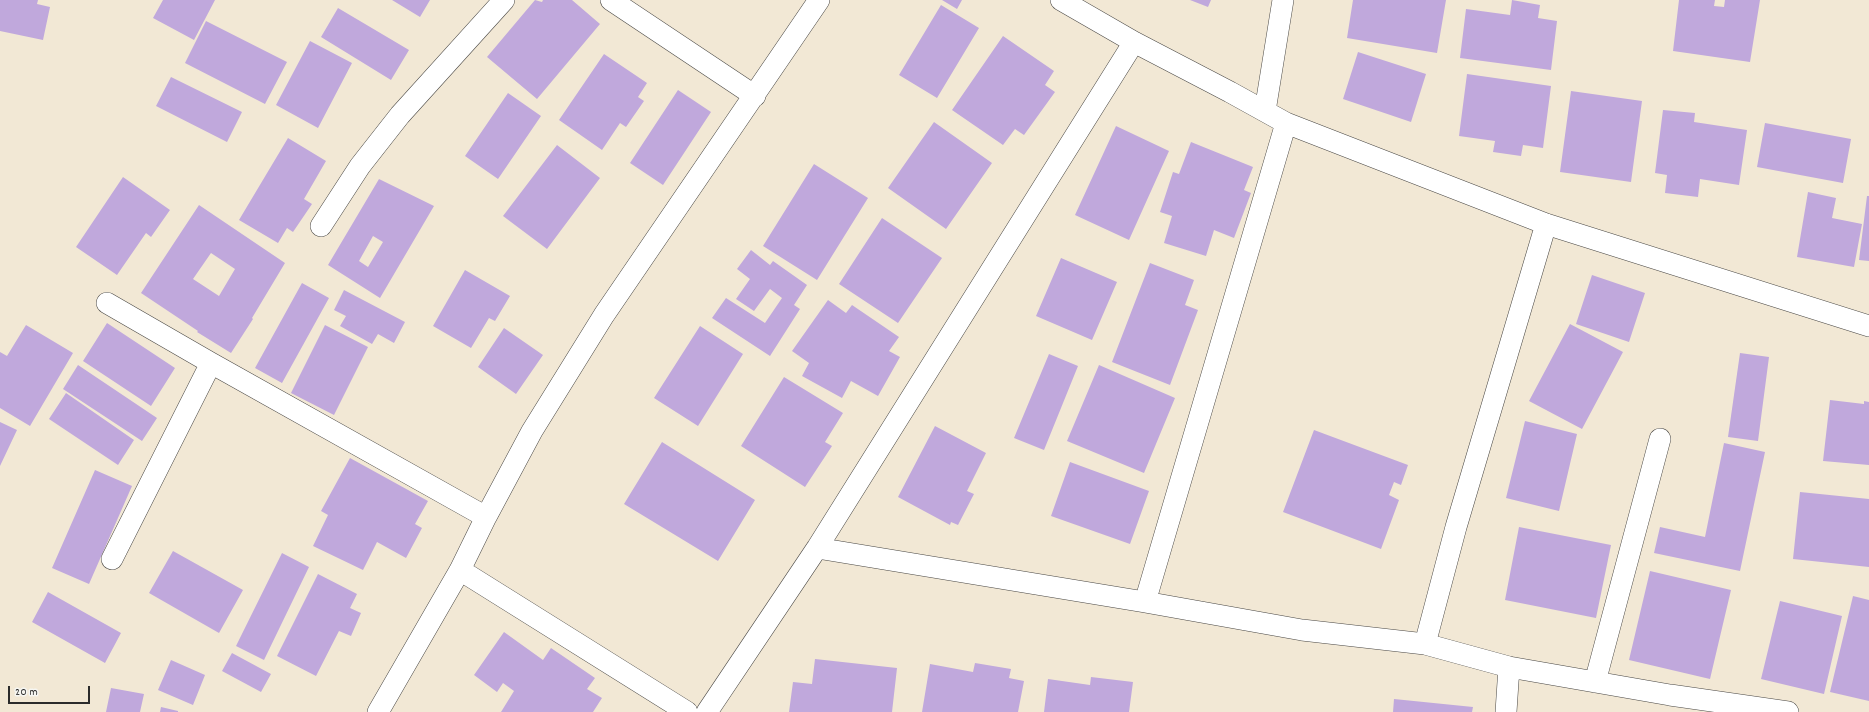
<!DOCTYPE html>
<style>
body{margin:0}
#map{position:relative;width:1869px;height:712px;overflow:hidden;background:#f2e8d5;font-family:Dekko,sans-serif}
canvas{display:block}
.scale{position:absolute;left:8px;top:686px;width:82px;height:18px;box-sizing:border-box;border:2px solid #2b2b2b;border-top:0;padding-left:5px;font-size:12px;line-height:14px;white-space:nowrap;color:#2b2b2b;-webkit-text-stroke:3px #f6f6f2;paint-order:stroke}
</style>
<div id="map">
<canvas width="1869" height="712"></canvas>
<div class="scale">20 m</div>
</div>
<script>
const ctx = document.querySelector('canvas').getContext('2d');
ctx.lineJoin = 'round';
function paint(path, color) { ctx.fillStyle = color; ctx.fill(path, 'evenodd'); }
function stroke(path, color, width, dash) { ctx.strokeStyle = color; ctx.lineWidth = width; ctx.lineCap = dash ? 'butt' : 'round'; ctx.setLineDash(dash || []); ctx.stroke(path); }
paint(new Path2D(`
 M 0,0 L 38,0 L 37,4 L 50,7 L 43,40 L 0,31 Z
 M 163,0 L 215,0 L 194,40 L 153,18 Z
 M 392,0 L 430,0 L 420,17 Z
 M 535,0 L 542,2 L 543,0 L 572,0 L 600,24 L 537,99 L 487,57 Z
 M 942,0 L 962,0 L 957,9 Z
 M 1190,0 L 1211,0 L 1208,7 Z
 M 1353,0 L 1446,0 L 1437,53 L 1347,38 Z
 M 1512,0 L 1540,5 L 1538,18 L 1557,21 L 1551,70 L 1460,58 L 1466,9 L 1510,15 Z
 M 1679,0 L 1715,0 L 1714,6 L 1724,7 L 1725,0 L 1760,0 L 1750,62 L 1673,51 Z
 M 941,5 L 979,28 L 937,98 L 899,75 Z
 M 338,8 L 409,50 L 391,80 L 321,37 Z
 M 206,21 L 287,62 L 265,104 L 185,63 Z
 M 1003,36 L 1054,71 L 1045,85 L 1055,92 L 1024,135 L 1015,129 L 1003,145 L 952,110 Z
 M 310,41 L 352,63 L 318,128 L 276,105 Z
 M 1358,52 L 1426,74 L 1411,122 L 1343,99 Z
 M 604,54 L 647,83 L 638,97 L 644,101 L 626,127 L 620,123 L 602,150 L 559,120 Z
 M 1467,74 L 1551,86 L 1543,148 L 1523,145 L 1521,156 L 1493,152 L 1495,141 L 1459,136 Z
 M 171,77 L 242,112 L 227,142 L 156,106 Z
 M 678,90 L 711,112 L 663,185 L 630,163 Z
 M 1571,91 L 1642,101 L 1631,182 L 1560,172 Z
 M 508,93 L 541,116 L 498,179 L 465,156 Z
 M 1663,110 L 1695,113 L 1694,122 L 1747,130 L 1739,185 L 1700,179 L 1698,197 L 1665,193 L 1667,175 L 1655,173 Z
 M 934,122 L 992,163 L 946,229 L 888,188 Z
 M 1765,123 L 1851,139 L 1843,183 L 1757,167 Z
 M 1116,126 L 1169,151 L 1129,240 L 1075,215 Z
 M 288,138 L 326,161 L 304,199 L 312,204 L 293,232 L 287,228 L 278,243 L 239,220 Z
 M 1191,142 L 1253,167 L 1244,190 L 1251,193 L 1234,238 L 1214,230 L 1206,256 L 1164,243 L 1172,216 L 1160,212 L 1173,172 L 1179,174 Z
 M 557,145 L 600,178 L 547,249 L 503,216 Z
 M 814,164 L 868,198 L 817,280 L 763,246 Z
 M 123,177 L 170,210 L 151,237 L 146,233 L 117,275 L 76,247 Z
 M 379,179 L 434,206 L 380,298 L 328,265 ZM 373,236 L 383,242 L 368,267 L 359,261 Z
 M 1808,192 L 1836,198 L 1832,218 L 1862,224 L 1854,267 L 1797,257 Z
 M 1867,196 L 1869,196 L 1869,261 L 1859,260 Z
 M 199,205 L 285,263 L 252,318 L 253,319 L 231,353 L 197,332 L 198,331 L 141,293 ZM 211,253 L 235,269 L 219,296 L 193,279 Z
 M 882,218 L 942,258 L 898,323 L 839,284 Z
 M 751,250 L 770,265 L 773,261 L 807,285 L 794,305 L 800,309 L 770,356 L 712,318 L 726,298 L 765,323 L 782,298 L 770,289 L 754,311 L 736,299 L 750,279 L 737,269 Z
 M 1061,258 L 1117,282 L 1092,340 L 1036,316 Z
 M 1150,263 L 1194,280 L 1185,305 L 1198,310 L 1170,385 L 1112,362 Z
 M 465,270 L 510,296 L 495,321 L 489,318 L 471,348 L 433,326 Z
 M 1592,275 L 1645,293 L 1629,342 L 1576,324 Z
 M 302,283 L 329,298 L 282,383 L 255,368 Z
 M 344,290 L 405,322 L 394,343 L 378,334 L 372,344 L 340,326 L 346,316 L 334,310 Z
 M 828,300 L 846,313 L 852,305 L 899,337 L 889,351 L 900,357 L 878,396 L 851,381 L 842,398 L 802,376 L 809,363 L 792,351 Z
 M 107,323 L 175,368 L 151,406 L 83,361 Z
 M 1570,324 L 1623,352 L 1582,429 L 1529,401 Z
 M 26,325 L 73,353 L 30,426 L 0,408 L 0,352 L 7,356 Z
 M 325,325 L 368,347 L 334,415 L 291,393 Z
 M 700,326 L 743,354 L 698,426 L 654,398 Z
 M 504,328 L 543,355 L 516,394 L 478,367 Z
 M 1740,353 L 1769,357 L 1758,441 L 1728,437 Z
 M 1049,354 L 1078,366 L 1044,450 L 1014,438 Z
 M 78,365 L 157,418 L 142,441 L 63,389 Z
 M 1099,365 L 1175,398 L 1144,473 L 1067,441 Z
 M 784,377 L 843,413 L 825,442 L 832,446 L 805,487 L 741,446 Z
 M 66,393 L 134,440 L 118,465 L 49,419 Z
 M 1830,400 L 1864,404 L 1864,401 L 1869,402 L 1869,465 L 1823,461 Z
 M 1525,421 L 1577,434 L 1559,511 L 1506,498 Z
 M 0,422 L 17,430 L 0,466 Z
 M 935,426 L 986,453 L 967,491 L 974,494 L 958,525 L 951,522 L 950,525 L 898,497 Z
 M 1314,430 L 1408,465 L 1401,485 L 1394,482 L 1389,495 L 1399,500 L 1381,549 L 1283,512 Z
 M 662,442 L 755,500 L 718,561 L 624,504 Z
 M 1724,443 L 1765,452 L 1740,571 L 1654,553 L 1660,527 L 1705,537 Z
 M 350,458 L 428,501 L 415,524 L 422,528 L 406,558 L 377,542 L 363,570 L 313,546 L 328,515 L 321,511 Z
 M 1070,462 L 1149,491 L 1130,544 L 1051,516 Z
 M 95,470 L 132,486 L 89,584 L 52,568 Z
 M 1800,492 L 1869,499 L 1869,567 L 1793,559 Z
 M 1519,527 L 1611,545 L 1596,618 L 1505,600 Z
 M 173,551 L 243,590 L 219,633 L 149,593 Z
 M 282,553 L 309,567 L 264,660 L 236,646 Z
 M 1650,571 L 1731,590 L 1710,679 L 1629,660 Z
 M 318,574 L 357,594 L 350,608 L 361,613 L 351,636 L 339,631 L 316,676 L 277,656 Z
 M 48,592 L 121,633 L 105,663 L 32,622 Z
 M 1853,596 L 1869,600 L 1869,701 L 1830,692 Z
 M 1780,601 L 1842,616 L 1824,694 L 1761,679 Z
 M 504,632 L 543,660 L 551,648 L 595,678 L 587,689 L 602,698 L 593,712 L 501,712 L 514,691 L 503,683 L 497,692 L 474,675 Z
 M 232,653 L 271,674 L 261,692 L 222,671 Z
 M 815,659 L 897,668 L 892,712 L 789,712 L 793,682 L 812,684 Z
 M 171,660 L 205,675 L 193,705 L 158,690 Z
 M 975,663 L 1011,669 L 1009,678 L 1024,681 L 1018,712 L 922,712 L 930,664 L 973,672 Z
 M 1091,677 L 1133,682 L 1129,712 L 1044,712 L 1048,679 L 1090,685 Z
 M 111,688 L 144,694 L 140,712 L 106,712 Z
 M 1394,699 L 1473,707 L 1472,712 L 1393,712 Z
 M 161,707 L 178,711 L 178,712 L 160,712 Z`), '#c0a8dc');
const minor = new Path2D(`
 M 611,0 L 755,96
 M 1134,42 L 1230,92 L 1286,123 L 1546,224 L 1869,326
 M 1265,111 L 1283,0
 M 1286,123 L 1145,602 L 1302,630 L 1425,644 L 1509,667 L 1670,695 L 1788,712
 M 321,226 L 360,166 L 400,115 L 504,0
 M 107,303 L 211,363 L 486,517
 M 817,548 L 1145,602
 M 112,559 L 211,363
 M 460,570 L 687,712
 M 1425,644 L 1456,527 L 1546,224
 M 1595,682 L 1660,439
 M 378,712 L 460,570 L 486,517 L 532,431 L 604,315 L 819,0
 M 707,712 L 817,548 L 1134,42 L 1061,0
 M 1506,712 L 1509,667`);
stroke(minor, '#494744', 22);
stroke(minor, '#fff', 21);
</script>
